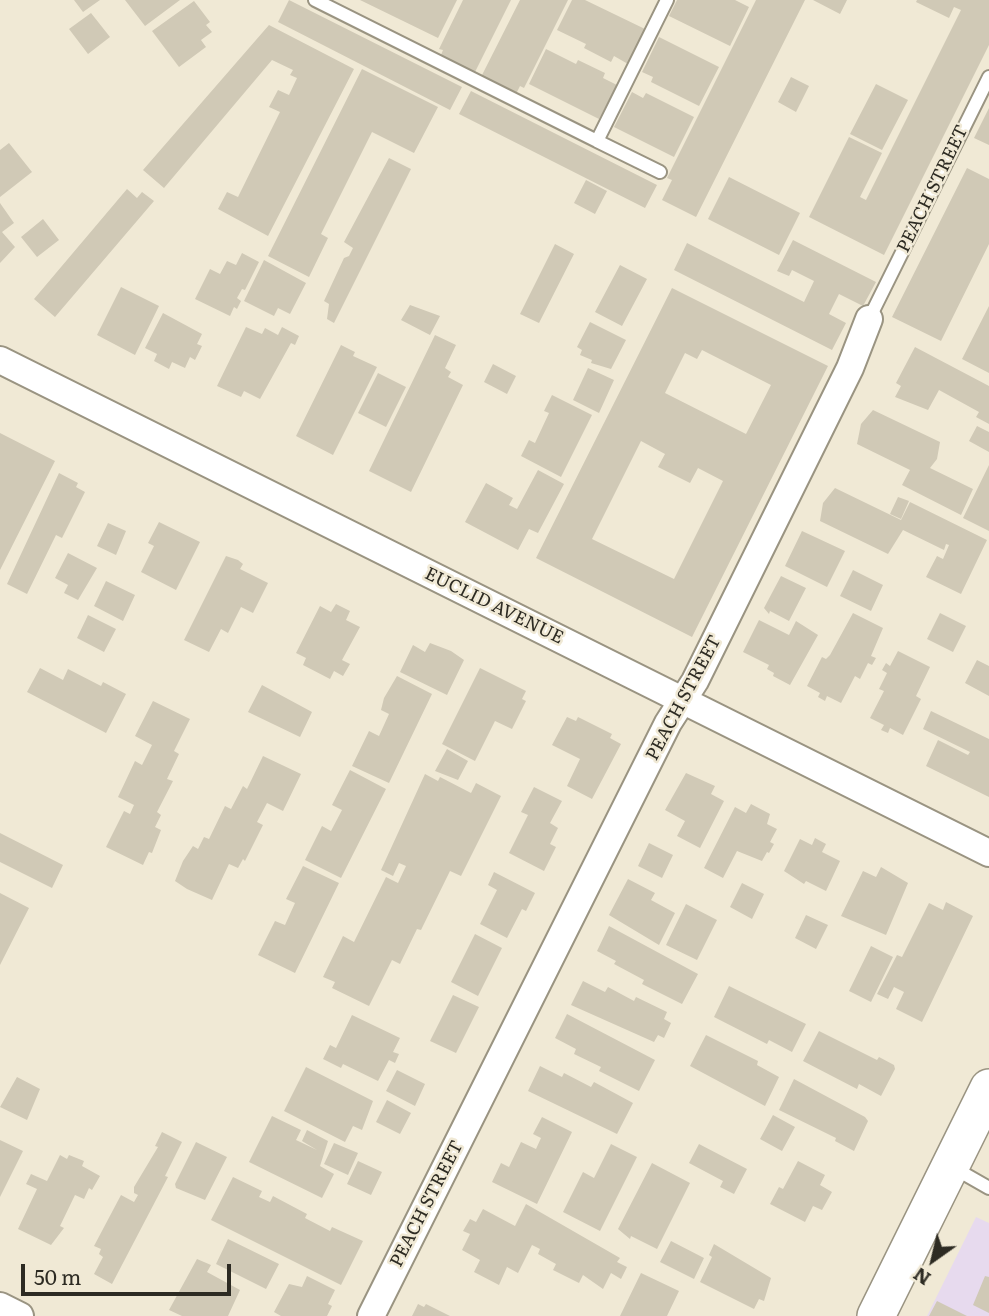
<!DOCTYPE html>
<style>
body{margin:0}
#map{position:relative;width:989px;height:1316px;overflow:hidden;background:#f0e9d5;font-family:Literata,serif}
canvas{display:block}
.north{position:absolute;left:898px;top:1225px;width:70px;height:70px;-webkit-text-stroke:5px #f0e9d5;paint-order:stroke;rotate:214deg;font-size:19px;font-weight:700;line-height:28px;text-align:center;color:#2d2b23}
.north::after{content:'';display:block;margin:auto;width:24px;height:32px;background:#2d2b23;clip-path:polygon(50% 0,100% 100%,50% 72%,0 100%)}
.scale{position:absolute;left:21px;top:1264px;width:210px;height:32px;box-sizing:border-box;border:4px solid #2d2b23;border-top:0;padding-left:9px;font-size:21px;line-height:24px;white-space:nowrap;color:#2d2b23;-webkit-text-stroke:5px #f0e9d5;paint-order:stroke}
</style>
<div id="map">
<canvas width="989" height="1316"></canvas>
<div class="north">N</div>
<div class="scale">50 m</div>
</div>
<script>
const ctx = document.querySelector('canvas').getContext('2d');
ctx.lineJoin = 'round';
function paint(path, color) { ctx.fillStyle = color; ctx.fill(path, 'evenodd'); }
function stroke(path, color, width, dash) { ctx.strokeStyle = color; ctx.lineWidth = width; ctx.lineCap = dash ? 'butt' : 'round'; ctx.setLineDash(dash || []); ctx.stroke(path); }
function drawText(font, color, halo, rows, align = 'center') {
  ctx.font = font + ' Literata,serif'; ctx.lineWidth = 5; ctx.setLineDash([]); ctx.textBaseline = 'middle'; ctx.strokeStyle = halo; ctx.fillStyle = color; for (const [text, x, y, turn = 0] of rows) {
    ctx.save(); ctx.translate(x, y); ctx.rotate((+turn || 0) * Math.PI / 180); ctx.textAlign = isNaN(turn) ? turn : align; if (halo) ctx.strokeText(text, 0, 0); ctx.fillText(text, 0, 0); ctx.restore();
  }
}
paint(new Path2D(`
 M 976,1217 L 989,1223 L 989,1316 L 927,1316 Z`), '#e7daee');
paint(new Path2D(`
 M 74,0 L 100,0 L 83,12 Z
 M 125,0 L 180,0 L 145,26 Z
 M 289,0 L 462,87 L 450,110 L 278,22 Z
 M 360,0 L 457,0 L 438,38 Z
 M 463,0 L 511,0 L 475,72 L 441,55 L 443,50 L 439,49 Z
 M 520,0 L 568,0 L 524,88 L 520,86 L 516,94 L 481,77 Z
 M 572,0 L 585,0 L 645,29 L 628,64 L 614,56 L 611,62 L 584,48 L 586,44 L 557,30 Z
 M 677,0 L 735,0 L 749,7 L 730,46 L 669,16 Z
 M 756,0 L 805,0 L 696,217 L 662,200 L 672,180 L 667,178 Z
 M 813,0 L 847,0 L 840,14 Z
 M 917,0 L 989,0 L 989,45 L 884,255 L 809,217 L 849,137 L 882,153 L 860,197 L 866,200 L 961,10 L 954,7 L 949,18 L 916,2 Z
 M 194,1 L 210,22 L 206,25 L 212,32 L 201,40 L 206,47 L 179,67 L 152,31 Z
 M 91,13 L 110,37 L 88,54 L 69,29 Z
 M 269,25 L 354,69 L 268,236 L 218,209 L 227,192 L 238,197 L 280,112 L 269,107 L 278,90 L 289,95 L 297,78 L 290,75 L 293,70 L 272,60 L 164,188 L 143,170 Z
 M 659,37 L 719,67 L 699,106 L 651,82 L 653,77 L 642,72 Z
 M 546,49 L 576,64 L 578,60 L 605,73 L 603,78 L 617,85 L 599,119 L 529,84 Z
 M 362,69 L 438,107 L 414,153 L 372,132 L 321,234 L 328,238 L 309,277 L 268,256 Z
 M 791,77 L 809,86 L 796,112 L 778,102 Z
 M 876,84 L 908,100 L 882,150 L 850,134 Z
 M 471,91 L 657,185 L 645,208 L 459,114 Z
 M 632,92 L 643,98 L 646,93 L 694,117 L 674,157 L 614,127 Z
 M 989,108 L 989,145 L 974,138 Z
 M 9,143 L 32,172 L 0,197 L 0,150 Z
 M 389,158 L 411,169 L 334,323 L 327,319 L 329,304 L 324,301 L 344,258 L 349,256 L 353,248 L 344,242 Z
 M 967,168 L 989,179 L 989,244 L 941,341 L 892,317 Z
 M 729,177 L 800,213 L 779,255 L 708,219 Z
 M 586,180 L 607,191 L 595,214 L 574,203 Z
 M 127,189 L 137,198 L 142,192 L 154,201 L 55,317 L 34,299 Z
 M 0,203 L 14,223 L 2,232 L 15,247 L 0,263 Z
 M 43,219 L 59,240 L 37,257 L 21,237 Z
 M 793,240 L 876,282 L 863,306 L 839,294 L 829,314 L 846,323 L 832,350 L 674,270 L 687,243 L 804,302 L 814,281 L 792,270 L 789,276 L 777,271 Z
 M 555,244 L 574,254 L 539,323 L 520,314 Z
 M 242,253 L 259,262 L 245,290 L 242,289 L 237,298 L 241,301 L 237,309 L 234,307 L 230,316 L 195,299 L 210,269 L 220,274 L 227,261 L 236,265 Z
 M 264,260 L 306,283 L 290,314 L 278,308 L 274,316 L 244,301 Z
 M 620,265 L 647,279 L 622,326 L 595,312 Z
 M 121,287 L 159,306 L 135,355 L 97,335 Z
 M 672,288 L 828,366 L 692,637 L 536,558 ZM 702,350 L 771,385 L 746,434 L 665,393 L 685,353 L 697,359 ZM 641,441 L 665,454 L 658,467 L 690,483 L 698,468 L 723,481 L 674,579 L 592,539 Z
 M 410,305 L 440,316 L 430,335 L 401,320 Z
 M 989,306 L 989,373 L 962,359 Z
 M 163,313 L 202,334 L 197,344 L 202,346 L 195,360 L 190,357 L 185,368 L 172,362 L 169,369 L 154,361 L 157,354 L 145,348 Z
 M 590,322 L 626,340 L 611,369 L 591,363 L 592,360 L 580,355 L 582,350 L 577,347 Z
 M 246,327 L 262,334 L 265,328 L 278,335 L 282,327 L 299,336 L 295,345 L 291,343 L 260,399 L 244,391 L 241,397 L 217,386 Z
 M 435,335 L 456,345 L 445,368 L 451,372 L 448,377 L 463,385 L 411,492 L 369,471 Z
 M 341,345 L 355,352 L 353,356 L 377,367 L 333,455 L 296,436 Z
 M 915,347 L 989,386 L 989,424 L 976,417 L 979,412 L 939,390 L 928,410 L 895,397 L 901,386 L 896,383 Z
 M 493,364 L 516,376 L 507,394 L 484,382 Z
 M 588,368 L 614,380 L 599,413 L 573,400 Z
 M 378,373 L 406,387 L 386,427 L 358,413 Z
 M 552,395 L 592,415 L 561,477 L 521,456 L 529,440 L 535,443 L 549,413 L 544,411 Z
 M 873,410 L 940,442 L 937,459 L 930,468 L 973,489 L 961,515 L 902,485 L 910,470 L 857,444 L 861,424 Z
 M 977,426 L 989,432 L 989,452 L 969,441 Z
 M 0,433 L 55,461 L 0,570 Z
 M 989,465 L 989,531 L 963,518 Z
 M 538,470 L 564,484 L 538,533 L 529,529 L 518,550 L 465,522 L 486,483 L 513,498 L 509,505 L 517,509 Z
 M 59,473 L 78,483 L 76,487 L 85,492 L 62,538 L 56,535 L 27,594 L 7,584 Z
 M 835,488 L 901,520 L 910,502 L 987,540 L 961,594 L 926,577 L 937,556 L 943,559 L 949,545 L 946,544 L 944,550 L 903,530 L 888,554 L 820,521 L 823,503 Z
 M 898,497 L 909,501 L 901,519 L 890,514 Z
 M 159,522 L 200,542 L 176,590 L 141,572 L 154,546 L 148,543 Z
 M 108,523 L 126,531 L 116,555 L 97,546 Z
 M 802,531 L 845,551 L 827,587 L 785,566 Z
 M 68,553 L 97,568 L 78,600 L 64,593 L 68,585 L 55,578 Z
 M 226,556 L 238,560 L 243,564 L 240,569 L 268,583 L 253,613 L 241,607 L 228,633 L 221,629 L 209,652 L 184,640 Z
 M 853,570 L 883,585 L 871,611 L 840,596 Z
 M 781,576 L 806,588 L 789,621 L 770,611 L 769,614 L 764,608 Z
 M 106,581 L 135,595 L 123,621 L 94,606 Z
 M 336,604 L 350,611 L 346,620 L 360,627 L 342,660 L 350,664 L 343,676 L 334,671 L 330,679 L 303,665 L 306,658 L 296,653 L 320,606 L 331,612 Z
 M 853,613 L 883,628 L 871,656 L 876,658 L 872,665 L 868,663 L 860,679 L 855,676 L 841,703 L 827,696 L 825,701 L 818,697 L 820,693 L 807,686 L 822,657 L 826,659 L 830,655 Z
 M 940,613 L 966,626 L 953,652 L 927,639 Z
 M 88,615 L 116,629 L 104,652 L 77,638 Z
 M 759,620 L 789,635 L 796,621 L 818,635 L 790,685 L 773,676 L 774,673 L 767,669 L 769,665 L 743,652 Z
 M 430,643 L 451,651 L 464,660 L 447,695 L 400,672 L 413,645 L 425,652 Z
 M 898,651 L 930,667 L 916,696 L 921,699 L 903,735 L 890,728 L 888,733 L 881,730 L 884,725 L 870,718 L 884,691 L 879,689 L 887,673 L 882,670 L 886,663 L 890,666 Z
 M 977,660 L 989,666 L 989,696 L 965,683 Z
 M 40,668 L 63,680 L 68,669 L 101,686 L 103,682 L 126,694 L 106,733 L 27,692 Z
 M 480,668 L 526,691 L 522,699 L 526,701 L 512,729 L 495,721 L 475,761 L 442,744 Z
 M 397,676 L 432,694 L 389,783 L 352,766 L 369,731 L 379,736 L 389,714 L 381,710 L 384,698 Z
 M 262,685 L 312,712 L 300,737 L 248,712 Z
 M 153,701 L 190,719 L 174,751 L 179,754 L 167,779 L 173,781 L 157,812 L 161,815 L 155,827 L 161,830 L 152,853 L 149,852 L 143,865 L 106,847 L 124,811 L 130,814 L 134,805 L 118,797 L 135,761 L 142,765 L 152,745 L 135,736 Z
 M 931,711 L 989,739 L 989,797 L 926,766 L 938,740 L 968,755 L 970,752 L 923,729 Z
 M 567,717 L 576,721 L 578,717 L 612,734 L 610,738 L 621,744 L 592,799 L 567,786 L 580,759 L 552,745 Z
 M 447,749 L 468,761 L 458,780 L 435,771 Z
 M 263,756 L 301,774 L 283,811 L 267,803 L 257,822 L 263,825 L 245,861 L 243,859 L 238,868 L 229,864 L 212,900 L 187,889 L 175,881 L 183,861 L 193,846 L 198,849 L 204,837 L 209,839 L 225,806 L 231,809 L 243,786 L 247,789 Z
 M 350,770 L 386,789 L 341,878 L 305,860 L 322,826 L 331,831 L 342,810 L 332,805 Z
 M 686,773 L 715,786 L 711,794 L 724,801 L 700,848 L 677,836 L 685,821 L 665,810 Z
 M 425,774 L 438,781 L 440,777 L 471,793 L 476,783 L 501,796 L 461,876 L 450,871 L 421,930 L 417,929 L 400,964 L 392,960 L 369,1006 L 332,988 L 335,982 L 323,977 L 343,936 L 354,942 L 386,877 L 398,883 L 406,866 L 399,863 L 393,876 L 381,870 Z
 M 534,787 L 562,801 L 550,823 L 558,828 L 550,844 L 556,847 L 544,871 L 509,853 L 528,815 L 521,812 Z
 M 751,804 L 770,814 L 767,824 L 777,829 L 770,842 L 774,844 L 769,853 L 767,852 L 762,861 L 737,851 L 723,878 L 704,868 L 735,807 L 746,813 Z
 M 0,833 L 63,865 L 52,888 L 0,862 Z
 M 815,838 L 826,844 L 822,852 L 840,861 L 826,891 L 806,881 L 804,884 L 784,871 L 800,839 L 812,845 Z
 M 649,843 L 673,855 L 662,878 L 638,866 Z
 M 303,866 L 339,883 L 295,973 L 258,955 L 275,921 L 285,925 L 295,903 L 286,899 Z
 M 881,867 L 908,883 L 886,935 L 841,916 L 863,871 L 876,877 Z
 M 494,872 L 535,893 L 526,911 L 522,909 L 507,938 L 480,924 L 497,890 L 488,885 Z
 M 628,879 L 655,893 L 651,900 L 675,913 L 659,945 L 609,915 Z
 M 742,883 L 764,894 L 752,919 L 730,907 Z
 M 0,893 L 29,908 L 0,965 Z
 M 946,902 L 973,916 L 922,1022 L 896,1009 L 904,992 L 894,987 L 888,999 L 877,994 L 897,955 L 902,957 L 929,903 L 943,910 Z
 M 686,904 L 717,920 L 697,960 L 666,945 Z
 M 806,915 L 828,925 L 816,949 L 795,938 Z
 M 609,926 L 698,974 L 682,1004 L 642,984 L 644,980 L 614,964 L 616,961 L 597,951 Z
 M 475,934 L 502,948 L 478,996 L 451,982 Z
 M 871,946 L 893,957 L 871,1002 L 849,991 Z
 M 583,981 L 605,992 L 608,987 L 634,1001 L 636,997 L 667,1012 L 664,1019 L 671,1023 L 664,1038 L 658,1035 L 654,1042 L 571,1005 Z
 M 729,986 L 806,1024 L 792,1052 L 769,1040 L 767,1044 L 714,1017 Z
 M 453,995 L 479,1007 L 456,1053 L 430,1041 Z
 M 567,1014 L 655,1060 L 639,1091 L 599,1071 L 601,1067 L 574,1054 L 576,1049 L 555,1038 Z
 M 352,1015 L 400,1038 L 393,1052 L 399,1054 L 395,1063 L 389,1060 L 378,1081 L 343,1064 L 341,1068 L 323,1059 L 330,1045 L 336,1048 Z
 M 819,1031 L 877,1060 L 879,1057 L 894,1065 L 895,1069 L 881,1096 L 859,1084 L 857,1089 L 803,1061 Z
 M 706,1035 L 758,1061 L 757,1065 L 779,1077 L 765,1106 L 690,1066 Z
 M 540,1066 L 562,1077 L 564,1073 L 591,1087 L 594,1082 L 633,1103 L 617,1134 L 528,1091 Z
 M 306,1067 L 373,1101 L 362,1130 L 353,1126 L 345,1142 L 284,1111 Z
 M 397,1070 L 425,1084 L 415,1106 L 386,1091 Z
 M 17,1077 L 40,1089 L 27,1120 L 0,1107 Z
 M 794,1079 L 865,1117 L 868,1121 L 854,1151 L 835,1141 L 836,1138 L 779,1110 Z
 M 387,1100 L 411,1113 L 400,1134 L 376,1122 Z
 M 773,1115 L 795,1127 L 782,1151 L 760,1139 Z
 M 272,1116 L 301,1130 L 296,1140 L 317,1150 L 302,1141 L 307,1130 L 328,1141 L 320,1166 L 334,1174 L 322,1198 L 249,1162 Z
 M 542,1117 L 572,1132 L 537,1204 L 492,1182 L 501,1163 L 509,1167 L 521,1142 L 536,1149 L 541,1138 L 533,1134 Z
 M 162,1132 L 182,1142 L 165,1176 L 168,1177 L 112,1284 L 94,1274 L 103,1257 L 99,1254 L 101,1249 L 94,1246 L 121,1195 L 134,1202 L 138,1195 L 134,1193 L 134,1187 L 158,1147 L 155,1146 Z
 M 0,1140 L 23,1151 L 0,1197 Z
 M 196,1142 L 227,1157 L 205,1200 L 176,1188 L 175,1184 Z
 M 334,1143 L 358,1153 L 348,1175 L 324,1164 Z
 M 611,1144 L 637,1157 L 600,1231 L 563,1212 L 583,1172 L 594,1178 Z
 M 699,1144 L 747,1169 L 734,1194 L 720,1187 L 723,1181 L 689,1163 Z
 M 60,1155 L 67,1159 L 69,1155 L 84,1161 L 82,1166 L 100,1176 L 92,1190 L 89,1188 L 84,1199 L 75,1195 L 60,1226 L 64,1228 L 51,1245 L 18,1229 L 37,1189 L 26,1184 L 31,1174 L 47,1181 Z
 M 358,1161 L 382,1172 L 371,1195 L 347,1184 Z
 M 798,1161 L 825,1175 L 820,1185 L 832,1192 L 822,1210 L 813,1206 L 805,1222 L 770,1204 L 779,1187 L 783,1189 Z
 M 652,1163 L 690,1183 L 657,1249 L 631,1236 L 630,1239 L 618,1229 Z
 M 233,1177 L 262,1191 L 259,1197 L 270,1202 L 273,1196 L 307,1214 L 305,1218 L 330,1231 L 332,1227 L 363,1241 L 341,1285 L 211,1220 Z
 M 526,1204 L 620,1258 L 617,1262 L 627,1267 L 621,1279 L 611,1273 L 603,1289 L 583,1275 L 579,1283 L 553,1270 L 556,1264 L 538,1254 L 540,1249 L 532,1245 L 518,1273 L 507,1267 L 499,1285 L 474,1272 L 480,1260 L 462,1250 L 470,1234 L 463,1231 L 470,1219 L 476,1222 L 483,1209 L 515,1226 Z
 M 228,1239 L 279,1264 L 266,1289 L 216,1264 Z
 M 671,1241 L 704,1258 L 694,1279 L 660,1262 Z
 M 714,1244 L 771,1278 L 764,1301 L 759,1299 L 754,1309 L 700,1282 L 712,1257 L 709,1255 Z
 M 197,1259 L 211,1265 L 207,1272 L 240,1290 L 228,1316 L 182,1316 L 169,1310 Z
 M 641,1273 L 679,1291 L 667,1316 L 620,1316 Z
 M 307,1276 L 335,1290 L 328,1304 L 332,1306 L 327,1316 L 281,1316 L 274,1312 L 289,1284 L 302,1287 Z
 M 985,1276 L 989,1277 L 989,1313 L 973,1305 Z
 M 937,1301 L 967,1316 L 929,1316 Z
 M 418,1304 L 424,1307 L 426,1304 L 450,1316 L 412,1316 Z`), '#d0c9b6');
const lane = new Path2D(`
 M 315,0 L 597,141 L 667,0
 M 597,141 L 660,172
 M 869,319 L 989,77
 M 954,1168 L 989,1188`);
const street = new Path2D(`
 M 0,360 L 989,853
 M 0,1306 L 20,1316
 M 371,1316 L 668,723 L 695,681 L 850,368 L 869,319`);
const secondary = new Path2D(`
 M 876,1316 L 989,1088`);
stroke(lane, '#9a9482', 16);
stroke(street, '#9a9482', 30);
stroke(secondary, '#9a9482', 40);
stroke(lane, '#fff', 12);
stroke(street, '#fff', 26);
stroke(secondary, '#fff', 37);
drawText('18px', '#2d2b23', '#f0e9d5', [
 ["PEACH STREET",933,189,-64],
 ["EUCLID AVENUE",494,606,26],
 ["PEACH STREET",684,698,-62],
 ["PEACH STREET",427,1204,-63]
]);
</script>
